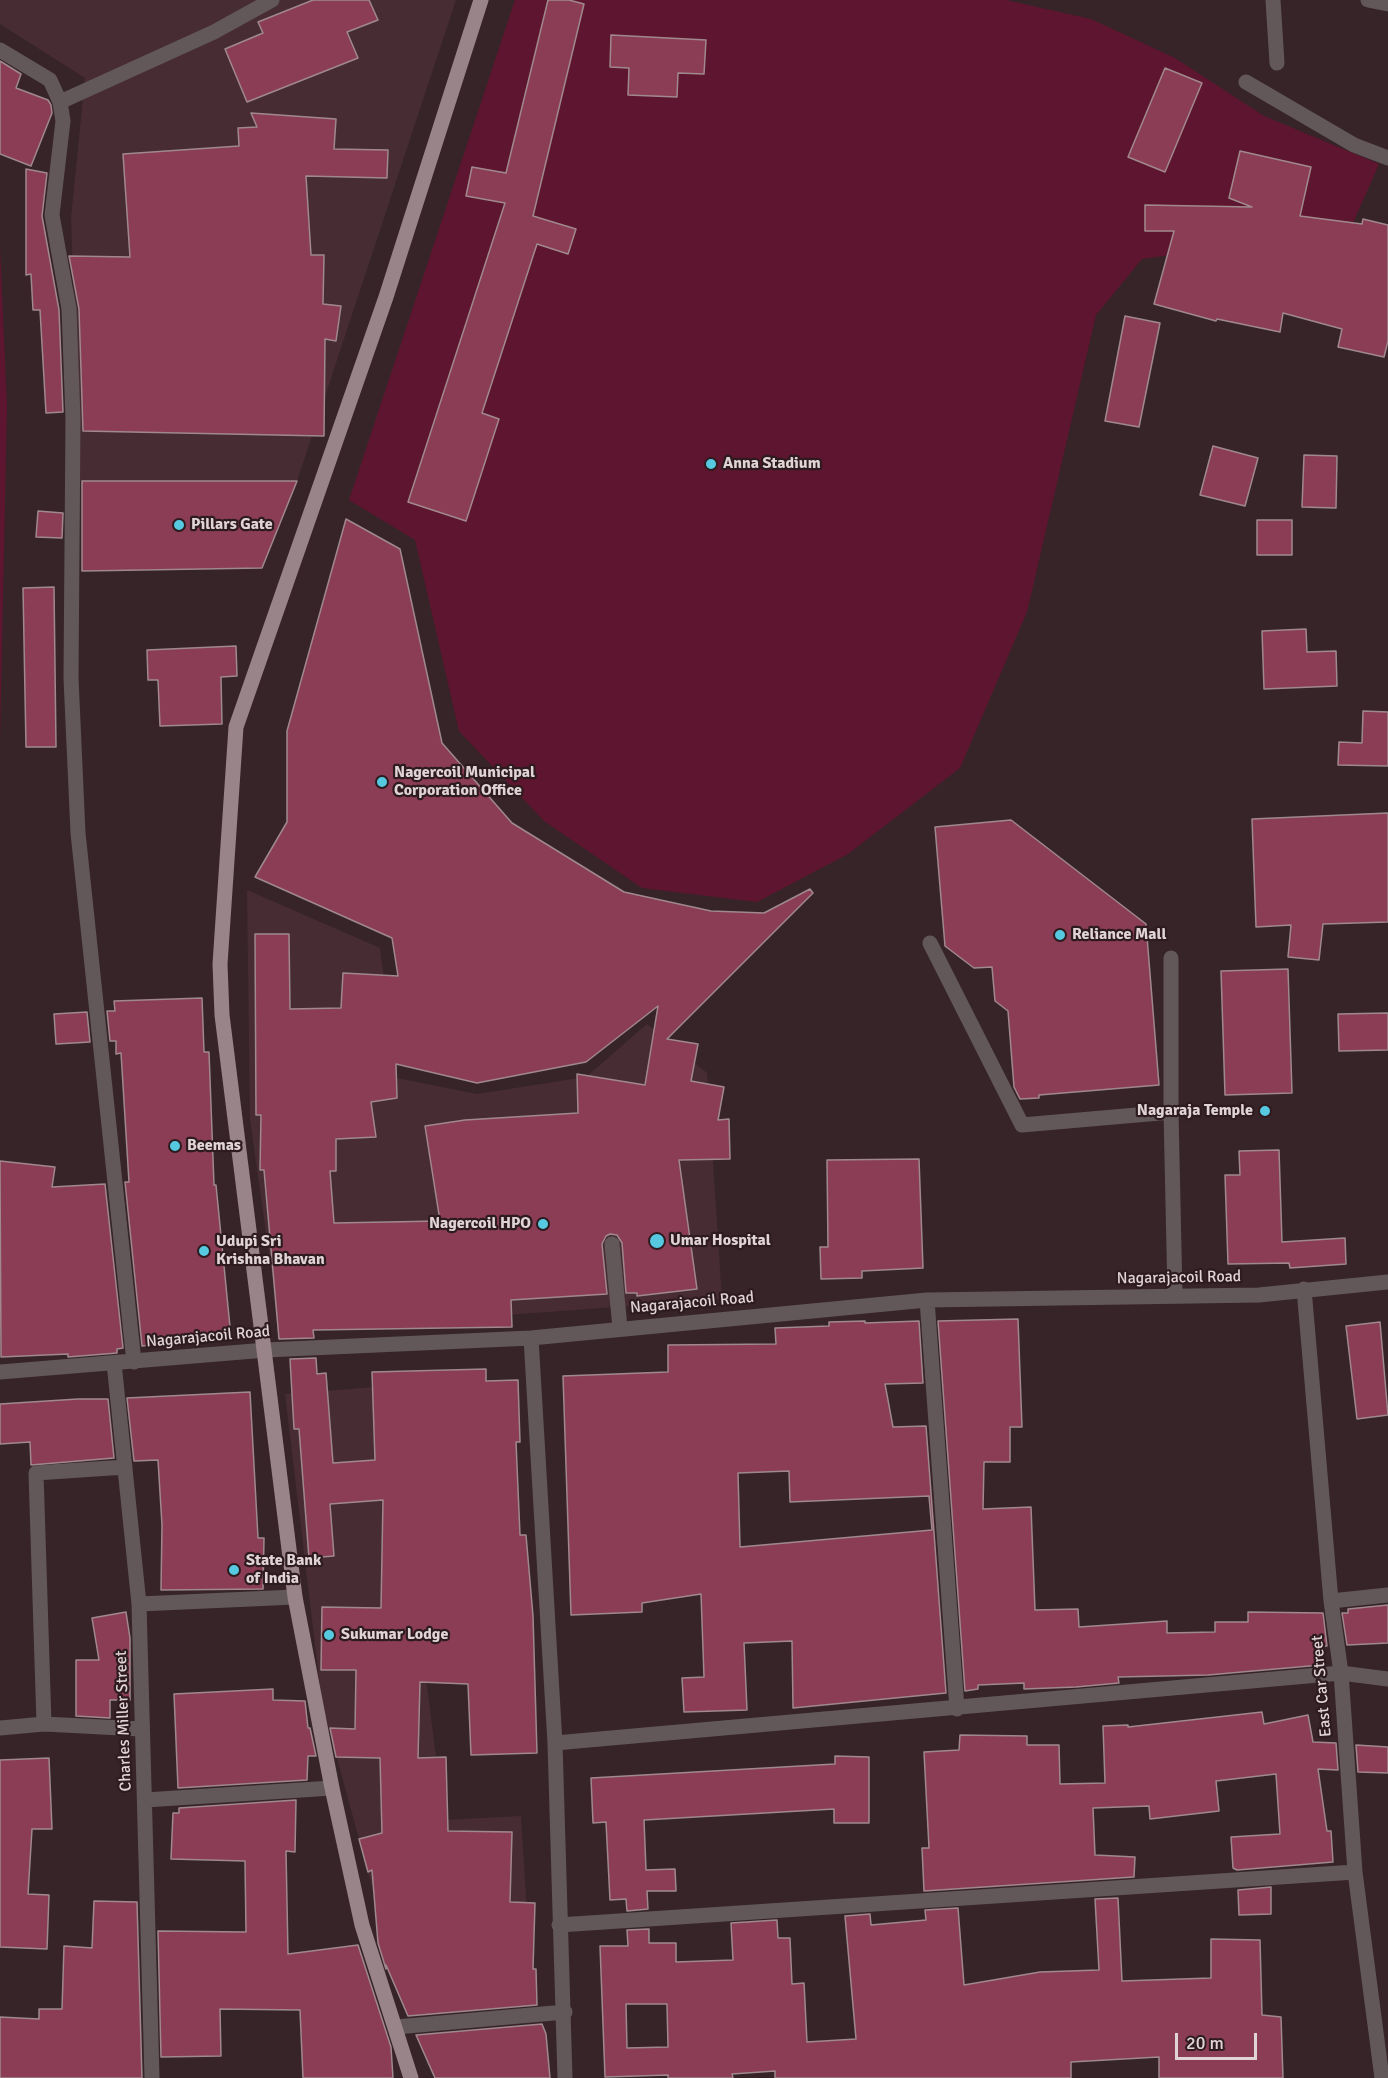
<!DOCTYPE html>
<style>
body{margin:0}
#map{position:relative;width:1388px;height:2078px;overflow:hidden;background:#372429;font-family:Signika,sans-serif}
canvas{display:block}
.scale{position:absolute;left:1175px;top:2033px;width:82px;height:27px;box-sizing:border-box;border:3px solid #e0d4d6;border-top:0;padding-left:8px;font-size:18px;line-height:21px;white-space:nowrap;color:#e0d4d6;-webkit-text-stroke:4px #2d1b1f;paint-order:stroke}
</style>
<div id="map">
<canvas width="1388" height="2078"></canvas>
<div class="scale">20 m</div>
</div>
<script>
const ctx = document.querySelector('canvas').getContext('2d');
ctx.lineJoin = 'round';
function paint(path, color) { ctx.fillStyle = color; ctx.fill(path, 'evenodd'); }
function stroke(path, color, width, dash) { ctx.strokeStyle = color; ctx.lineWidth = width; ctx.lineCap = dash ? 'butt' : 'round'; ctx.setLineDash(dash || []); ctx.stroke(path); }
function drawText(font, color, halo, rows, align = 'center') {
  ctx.font = font + ' Signika,sans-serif'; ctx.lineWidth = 4.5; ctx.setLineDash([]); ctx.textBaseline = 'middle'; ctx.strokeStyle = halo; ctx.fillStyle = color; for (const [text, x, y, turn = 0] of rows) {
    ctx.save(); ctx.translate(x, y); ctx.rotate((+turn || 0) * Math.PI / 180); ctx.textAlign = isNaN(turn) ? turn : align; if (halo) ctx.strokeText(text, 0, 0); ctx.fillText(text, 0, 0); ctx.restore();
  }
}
paint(new Path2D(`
 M 0,0 L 456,0 L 297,481 L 80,481 L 71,218 L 85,78 L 0,24 Z
 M 247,890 L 380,948 L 397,1078 L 477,1094 L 586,1077 L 647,1024 L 707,1073 L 722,1299 L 280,1332 L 250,1119 Z
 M 389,1386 L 444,1820 L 521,1816 L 532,1996 L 405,2008 L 322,1703 L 285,1394 Z`), '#472d33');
paint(new Path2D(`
 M 515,0 L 1006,0 L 1091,19 L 1175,58 L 1264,116 L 1379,164 L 1350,230 L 1142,259 L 1096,315 L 1027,612 L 960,768 L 848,854 L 757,902 L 642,888 L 544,821 L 459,731 L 415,540 L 349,500 Z
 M 0,247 L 7,406 L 0,740 Z`), '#5e152f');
const building = new Path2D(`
 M 313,0 L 369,0 L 378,20 L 347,32 L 358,58 L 247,102 L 225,49 L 263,33 L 258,22 Z
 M 548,0 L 569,0 L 584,4 L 533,216 L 576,229 L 568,254 L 537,244 L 482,413 L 499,419 L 466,521 L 408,502 L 505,203 L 466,196 L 472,167 L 506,173 Z
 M 611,35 L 706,40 L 704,74 L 678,73 L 677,97 L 628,95 L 629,68 L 610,67 Z
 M 0,61 L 21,74 L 16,88 L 48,100 L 51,105 L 52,113 L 31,166 L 0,154 Z
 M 1165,68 L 1202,83 L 1165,172 L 1128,157 Z
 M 251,113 L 336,119 L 334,149 L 388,150 L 387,178 L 306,176 L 311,255 L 324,255 L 323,304 L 341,306 L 336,341 L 325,339 L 324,436 L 83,431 L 79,309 L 69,256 L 130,257 L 123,154 L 239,146 L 238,128 L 257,127 Z
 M 1240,151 L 1311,167 L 1300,216 L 1362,224 L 1363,219 L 1388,225 L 1388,341 L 1384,357 L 1338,347 L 1342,329 L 1283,313 L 1280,332 L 1217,319 L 1216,321 L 1154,304 L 1174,231 L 1145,231 L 1145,205 L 1252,207 L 1229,198 Z
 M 26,169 L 47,173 L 42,216 L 59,310 L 63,412 L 46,413 L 40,310 L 33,310 L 31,274 L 26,275 Z
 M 1125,316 L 1160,323 L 1139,427 L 1105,421 Z
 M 1213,446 L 1258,458 L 1245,506 L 1200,495 Z
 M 1304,455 L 1337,456 L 1336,508 L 1302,507 Z
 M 82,481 L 297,481 L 262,568 L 82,571 Z
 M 38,511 L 63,513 L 62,538 L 36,537 Z
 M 346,519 L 400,549 L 442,743 L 512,823 L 624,892 L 711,911 L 764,913 L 810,889 L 813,893 L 667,1039 L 698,1044 L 691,1081 L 724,1087 L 718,1120 L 729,1119 L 730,1159 L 679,1160 L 697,1289 L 637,1296 L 637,1293 L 626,1293 L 622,1243 L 617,1235 L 610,1234 L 606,1236 L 602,1244 L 607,1294 L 511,1300 L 512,1327 L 313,1330 L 314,1338 L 279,1339 L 264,1170 L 260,1170 L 261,1115 L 256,1115 L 255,934 L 289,934 L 290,1009 L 341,1008 L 343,973 L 398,976 L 392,938 L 255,877 L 287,822 L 287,731 ZM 658,1006 L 645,1085 L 577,1074 L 578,1113 L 465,1120 L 425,1126 L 440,1221 L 334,1223 L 330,1171 L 336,1171 L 336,1139 L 376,1137 L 371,1102 L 397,1098 L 396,1064 L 477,1083 L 586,1062 Z
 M 1257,520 L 1292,520 L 1292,555 L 1257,555 Z
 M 54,587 L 56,747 L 26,747 L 23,588 Z
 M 1306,629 L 1307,652 L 1336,651 L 1337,686 L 1264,689 L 1262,631 Z
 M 236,646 L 237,676 L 221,677 L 222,724 L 160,726 L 158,680 L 148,680 L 147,650 Z
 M 1363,711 L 1388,712 L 1388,766 L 1338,765 L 1339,742 L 1362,743 Z
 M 1388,813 L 1388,922 L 1323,924 L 1319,960 L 1288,957 L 1291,925 L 1256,927 L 1252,819 Z
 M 1011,820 L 1146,924 L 1159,1085 L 1039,1095 L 1039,1098 L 1020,1099 L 1014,1087 L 1008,1011 L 995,1001 L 992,967 L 974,968 L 945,946 L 935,827 Z
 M 1288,969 L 1292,1093 L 1225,1095 L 1221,971 Z
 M 202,998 L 204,1052 L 209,1052 L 214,1185 L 216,1185 L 231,1337 L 142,1346 L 125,1182 L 129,1182 L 121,1053 L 116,1054 L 116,1041 L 110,1041 L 107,1011 L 115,1011 L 114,1001 Z
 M 87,1012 L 90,1042 L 56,1044 L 54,1014 Z
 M 1388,1013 L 1388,1050 L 1339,1051 L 1338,1014 Z
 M 1279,1150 L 1282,1242 L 1345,1238 L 1346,1264 L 1290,1268 L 1289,1263 L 1228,1264 L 1225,1175 L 1240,1175 L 1239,1151 Z
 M 919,1159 L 923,1268 L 862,1271 L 862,1278 L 821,1279 L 820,1247 L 828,1247 L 827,1160 Z
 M 0,1161 L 55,1167 L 52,1187 L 105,1184 L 123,1348 L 117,1349 L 117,1353 L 68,1357 L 68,1354 L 1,1357 Z
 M 1018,1319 L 1022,1427 L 1010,1427 L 1010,1462 L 984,1462 L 983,1509 L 1031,1507 L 1035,1610 L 1078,1609 L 1079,1627 L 1167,1621 L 1167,1633 L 1215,1632 L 1215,1622 L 1248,1622 L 1248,1612 L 1323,1613 L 1327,1646 L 1321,1646 L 1321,1665 L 1208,1675 L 1118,1677 L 1119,1683 L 1076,1687 L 1024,1689 L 1024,1683 L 978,1685 L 978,1689 L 965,1691 L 938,1321 Z
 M 865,1321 L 865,1323 L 919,1321 L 923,1383 L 885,1384 L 893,1427 L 926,1426 L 946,1693 L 793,1708 L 792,1641 L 744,1643 L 747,1710 L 684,1712 L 682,1678 L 704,1677 L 701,1594 L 642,1603 L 642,1612 L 571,1615 L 563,1376 L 668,1372 L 668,1345 L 776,1344 L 775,1328 L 829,1326 L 829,1322 ZM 789,1471 L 790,1502 L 929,1496 L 932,1530 L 740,1547 L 738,1473 Z
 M 1380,1322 L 1388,1415 L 1357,1419 L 1346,1326 Z
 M 316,1358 L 317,1374 L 326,1373 L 333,1463 L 375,1460 L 372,1372 L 486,1369 L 486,1381 L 518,1380 L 520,1442 L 516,1442 L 520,1535 L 526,1535 L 533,1616 L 537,1753 L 471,1755 L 468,1684 L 420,1682 L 418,1758 L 446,1757 L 448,1831 L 512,1832 L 510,1902 L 535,1903 L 533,1969 L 536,1969 L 537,2005 L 408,2016 L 386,1965 L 386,1969 L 378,1943 L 372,1870 L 368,1872 L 359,1839 L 382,1833 L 380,1758 L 336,1757 L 330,1728 L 355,1729 L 356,1670 L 321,1670 L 322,1607 L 381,1608 L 383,1500 L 330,1504 L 334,1556 L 309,1558 L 299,1429 L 294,1429 L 290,1359 Z
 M 250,1392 L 258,1538 L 264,1538 L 263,1589 L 161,1590 L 162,1525 L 158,1460 L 134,1461 L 127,1398 Z
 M 78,1399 L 108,1399 L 114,1458 L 31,1465 L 30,1442 L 0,1444 L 0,1404 Z
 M 1388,1605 L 1388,1643 L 1347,1645 L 1342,1613 L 1348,1613 L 1348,1609 Z
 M 126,1612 L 130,1638 L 130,1700 L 110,1700 L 110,1718 L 76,1716 L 76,1660 L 99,1660 L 92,1618 Z
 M 273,1689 L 273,1700 L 305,1701 L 308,1728 L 310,1728 L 316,1756 L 308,1756 L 307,1780 L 178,1788 L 174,1694 Z
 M 1262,1712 L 1264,1724 L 1308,1715 L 1313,1742 L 1336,1743 L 1338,1770 L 1318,1769 L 1327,1831 L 1331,1831 L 1333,1862 L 1237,1870 L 1233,1868 L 1231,1837 L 1280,1834 L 1276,1774 L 1216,1781 L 1219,1811 L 1150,1819 L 1149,1806 L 1093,1808 L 1095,1855 L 1135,1857 L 1134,1877 L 924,1891 L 922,1848 L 929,1848 L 924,1752 L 959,1750 L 960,1735 L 1027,1736 L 1027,1745 L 1059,1745 L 1060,1784 L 1105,1783 L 1103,1726 L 1128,1725 L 1128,1727 Z
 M 1356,1745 L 1388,1747 L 1388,1773 L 1358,1772 Z
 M 835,1756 L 869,1757 L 869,1823 L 834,1823 L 834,1809 L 644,1820 L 646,1870 L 675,1869 L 676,1891 L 647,1891 L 648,1909 L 627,1911 L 626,1899 L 610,1900 L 606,1822 L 593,1823 L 591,1778 L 835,1764 Z
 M 49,1758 L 52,1829 L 32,1829 L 28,1894 L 49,1895 L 47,1949 L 0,1947 L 0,1760 Z
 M 296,1800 L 295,1852 L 286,1851 L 288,1954 L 358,1945 L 391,2047 L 393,2078 L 303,2078 L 300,2010 L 220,2009 L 221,2056 L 161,2057 L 158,1931 L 246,1932 L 245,1861 L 171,1859 L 173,1813 L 179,1813 L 179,1808 Z
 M 1271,1887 L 1271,1914 L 1239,1915 L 1238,1890 Z
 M 1118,1898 L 1122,1981 L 1211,1978 L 1211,1939 L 1260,1940 L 1262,2015 L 1281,2017 L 1283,2078 L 1159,2078 L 1159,2057 L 1071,2062 L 1071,2078 L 775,2078 L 775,2071 L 732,2074 L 733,2078 L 668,2078 L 668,2075 L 605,2077 L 600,1946 L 628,1946 L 627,1930 L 649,1929 L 649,1943 L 676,1943 L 676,1962 L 733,1960 L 731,1923 L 777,1920 L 778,1938 L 790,1938 L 792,1984 L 804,1983 L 807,2042 L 856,2039 L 845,1916 L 870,1914 L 871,1925 L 926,1920 L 925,1910 L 958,1908 L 964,1985 L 1040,1972 L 1099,1970 L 1095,1899 ZM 626,2004 L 667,2004 L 668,2047 L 627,2048 Z
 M 94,1901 L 137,1902 L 142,2078 L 0,2078 L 0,2017 L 39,2019 L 39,2009 L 62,2009 L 64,1946 L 92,1948 Z
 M 542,2024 L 546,2034 L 550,2078 L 435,2078 L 416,2035 Z`);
paint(building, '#8a3d54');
stroke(building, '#a0898e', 1.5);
stroke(new Path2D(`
 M 1273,0 L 1277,63
 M 1368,0 L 1388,4
 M 0,50 L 50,80 L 60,102 L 63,121 L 52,215 L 69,309 L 73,419 L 71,678 L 78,833 L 134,1362
 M 1246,82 L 1354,145 L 1388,158
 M 60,102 L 214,32 L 272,0
 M 930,943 L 1022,1125 L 1171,1112 L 1175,1295
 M 1171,958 L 1171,1112
 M 612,1244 L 620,1328
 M 1304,1289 L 1331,1601 L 1341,1673 L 1355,1872 L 1382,2078
 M 927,1300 L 957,1709
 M 531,1338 L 555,1743 L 565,2078
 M 114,1363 L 139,1604 L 152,2078
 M 0,1372 L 266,1350 L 531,1338 L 927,1300 L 1259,1295 L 1388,1282
 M 1331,1601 L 1388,1595
 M 139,1604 L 295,1597
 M 44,1724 L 36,1473 L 125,1467
 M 0,1728 L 44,1724 L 141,1729
 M 555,1743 L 1341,1673 L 1388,1679
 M 145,1800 L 332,1788
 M 559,1925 L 1355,1872
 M 396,2027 L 565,2012`), '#62585a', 15);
stroke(new Path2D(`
 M 411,2078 L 362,1925 L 332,1788 L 295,1597 L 222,1015 L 220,964 L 236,727 L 386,297 L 481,0`), '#998589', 15);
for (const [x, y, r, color] of [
 [711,464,6,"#56c9e1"],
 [179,525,6,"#56c9e1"],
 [382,782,6,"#56c9e1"],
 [1060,935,6,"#56c9e1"],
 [1265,1111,6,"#56c9e1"],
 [175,1146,6,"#56c9e1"],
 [543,1224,6,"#56c9e1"],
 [657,1241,8,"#56c9e1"],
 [204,1251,6,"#56c9e1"],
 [234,1570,6,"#56c9e1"],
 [329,1635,6,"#56c9e1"]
]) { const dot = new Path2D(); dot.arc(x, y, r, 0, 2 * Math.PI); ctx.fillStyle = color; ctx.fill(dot); stroke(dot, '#2d1b1f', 2); }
drawText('bold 16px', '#e0d4d6', '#2d1b1f', [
 ["Anna Stadium",723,464],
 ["Pillars Gate",191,525],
 ["Nagercoil Municipal",394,773],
 ["Corporation Office",394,791],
 ["Reliance Mall",1072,935],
 ["Nagaraja Temple",1253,1111,"right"],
 ["Beemas",187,1146],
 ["Nagercoil HPO",531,1224,"right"],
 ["Umar Hospital",670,1241],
 ["Udupi Sri",216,1242],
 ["Krishna Bhavan",216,1260],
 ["State Bank",246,1561],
 ["of India",246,1579],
 ["Sukumar Lodge",341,1635]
], 'left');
drawText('16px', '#e0d4d6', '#2d1b1f', [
 ["Nagarajacoil Road",1179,1278,-1],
 ["Nagarajacoil Road",692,1303,-5],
 ["Nagarajacoil Road",208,1337,-5],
 ["East Car Street",1322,1686,-95],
 ["Charles Miller Street",124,1721,-92]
]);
</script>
